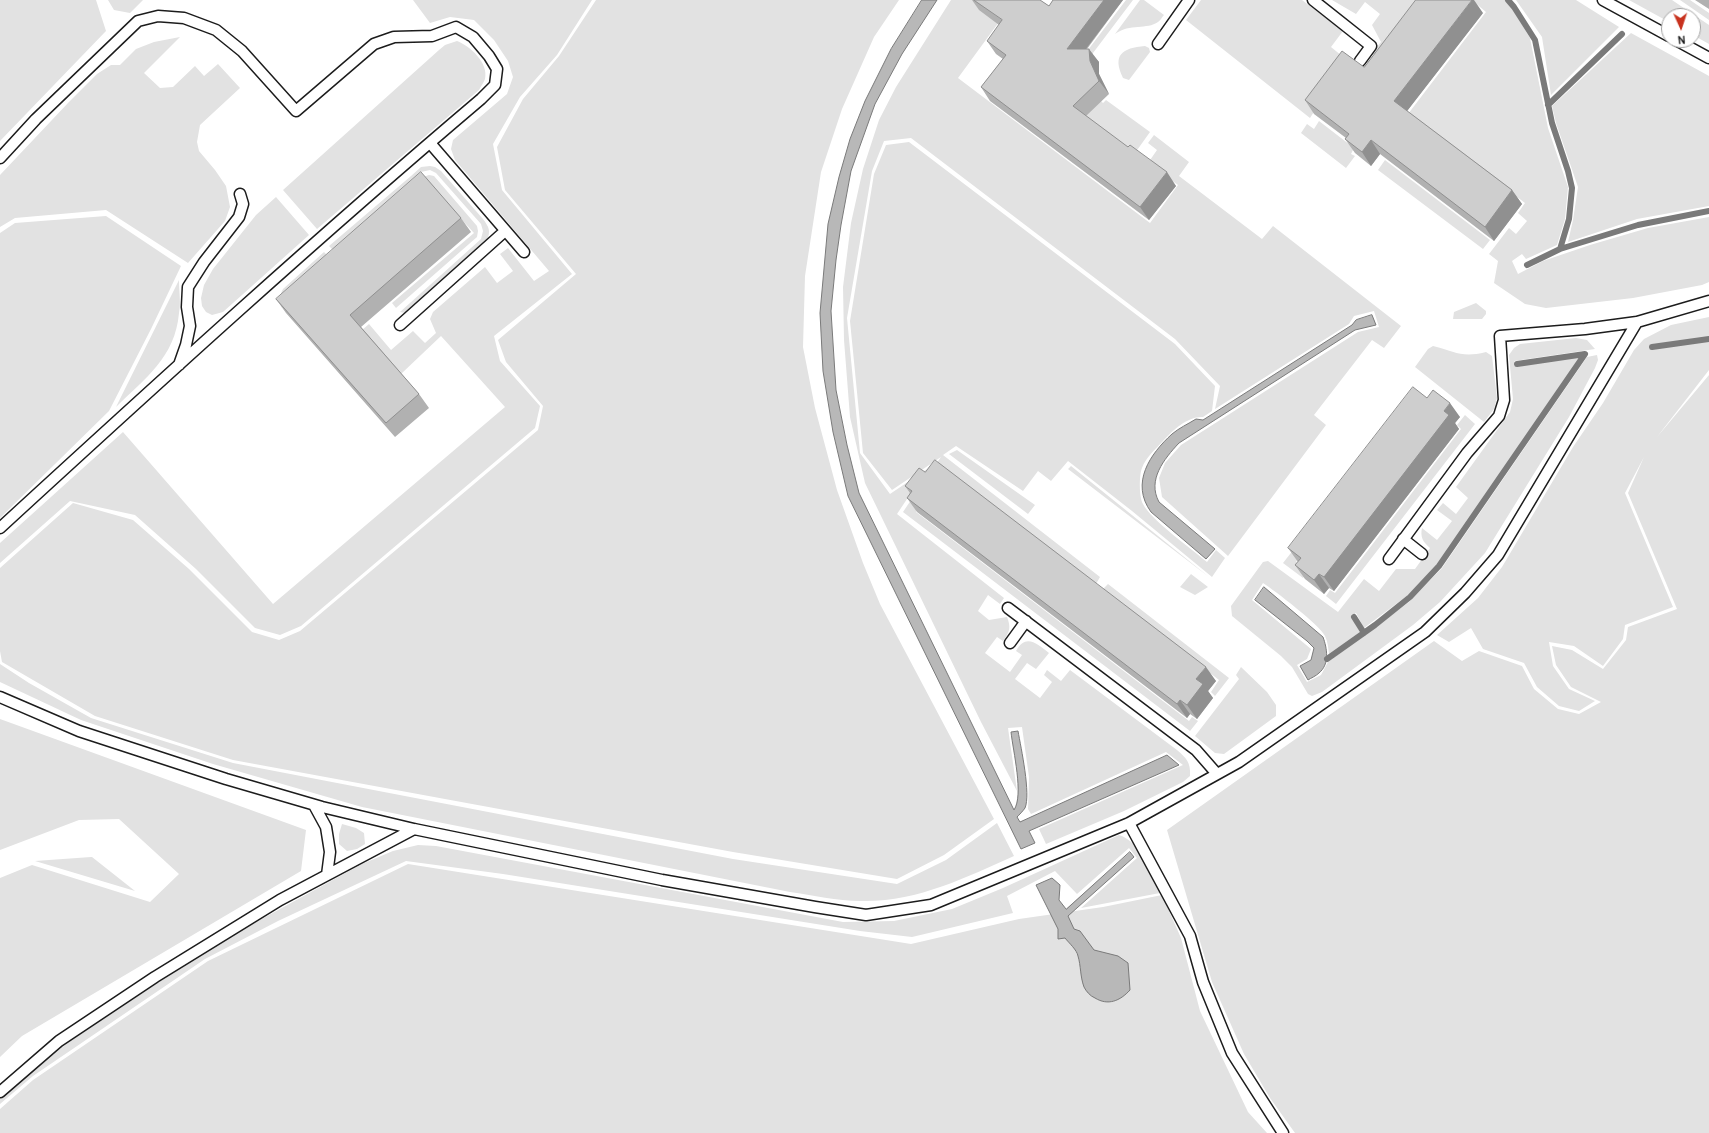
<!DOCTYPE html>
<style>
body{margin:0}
#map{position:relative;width:1709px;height:1133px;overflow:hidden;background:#fff;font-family:Pangolin,sans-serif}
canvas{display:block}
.north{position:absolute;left:1661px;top:8px;width:40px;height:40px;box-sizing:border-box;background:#fff;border:1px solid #a4a4a4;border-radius:50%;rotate:177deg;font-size:11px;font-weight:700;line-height:16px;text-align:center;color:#1c1c1c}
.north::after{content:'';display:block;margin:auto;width:14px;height:18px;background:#c8321e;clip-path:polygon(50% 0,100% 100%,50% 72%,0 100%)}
</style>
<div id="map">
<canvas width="1709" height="1133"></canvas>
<div class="north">N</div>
</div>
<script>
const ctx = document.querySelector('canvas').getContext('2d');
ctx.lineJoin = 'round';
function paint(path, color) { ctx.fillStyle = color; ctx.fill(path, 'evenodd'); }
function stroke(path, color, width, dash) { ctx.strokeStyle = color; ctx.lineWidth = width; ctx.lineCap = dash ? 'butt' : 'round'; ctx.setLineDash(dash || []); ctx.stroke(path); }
paint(new Path2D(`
 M 0,0 L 96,0 L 106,31 L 0,141 Z
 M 108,0 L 143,0 L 130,13 L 114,10 Z
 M 413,0 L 592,0 L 557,55 L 520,97 L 493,144 L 502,190 L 572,274 L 494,336 L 500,361 L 540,406 L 535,428 L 301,626 L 280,635 L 255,628 L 196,569 L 135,515 L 70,501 L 0,563 L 0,543 L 123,432 L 273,604 L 505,407 L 441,336 L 401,374 L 362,330 L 369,324 L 391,350 L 413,331 L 425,343 L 436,333 L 430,319 L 433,312 L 485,267 L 497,283 L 513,271 L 500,254 L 508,248 L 534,281 L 549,271 L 455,160 L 451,149 L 453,140 L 507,94 L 513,77 L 508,61 L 494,40 L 474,20 L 450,17 L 430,23 Z
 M 596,0 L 899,0 L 874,37 L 842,109 L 821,172 L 805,276 L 803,347 L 815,408 L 837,490 L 863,563 L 880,604 L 994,819 L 944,855 L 897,879 L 733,852 L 233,760 L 95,716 L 2,662 L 0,651 L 0,568 L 73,503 L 133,520 L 189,569 L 252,632 L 279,640 L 300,631 L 538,430 L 543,406 L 506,362 L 498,340 L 576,274 L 505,190 L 497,147 L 523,99 L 559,56 Z
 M 951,0 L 993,0 L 1007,11 L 958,78 L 1150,223 L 1178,185 L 1148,163 L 1157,150 L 1148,143 L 1154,135 L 1189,162 L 1179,176 L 1262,239 L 1273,226 L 1401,326 L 1384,348 L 1372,340 L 1314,415 L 1326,425 L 1228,556 L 1162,497 L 1159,478 L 1165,463 L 1181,445 L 1358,332 L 1379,327 L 1374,311 L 1354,316 L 1349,324 L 1215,409 L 1220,386 L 1175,339 L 911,138 L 884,141 L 872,171 L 847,318 L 860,453 L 890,494 L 927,469 L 897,514 L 1004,598 L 1000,604 L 988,595 L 978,611 L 989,620 L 1007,617 C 1011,627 1010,632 1003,641 L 997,637 L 985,653 L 1010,672 L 1022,655 L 1016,651 C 1026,633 1037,644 1049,653 L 1036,669 L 1027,663 L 1015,679 L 1040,698 L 1052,682 L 1044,675 L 1047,670 L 1061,681 L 1070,670 L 1177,750 C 1186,758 1191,762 1190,776 L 1183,782 L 1124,811 L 1046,844 L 1039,829 L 1183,765 L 1166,752 L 1031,814 L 1028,809 L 1029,777 L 1022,727 L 1008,728 L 1017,791 L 981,722 L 865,483 L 850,417 L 844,340 L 843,287 L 851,223 L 863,169 L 879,120 L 896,87 Z
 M 1126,0 L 1133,0 L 1093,53 L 1092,60 L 1078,63 Z
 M 1140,0 L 1144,0 L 1164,15 C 1162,17 1160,21 1158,22 C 1147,30 1130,23 1115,34 Z
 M 1201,0 L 1302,0 L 1343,31 L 1331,47 L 1347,60 L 1310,118 L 1186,20 Z
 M 1332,0 L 1428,0 L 1382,61 L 1372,53 L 1381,42 L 1372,25 L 1380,14 L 1365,2 L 1356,14 Z
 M 1474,0 L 1505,0 L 1512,8 L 1530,38 L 1548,128 L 1568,187 L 1565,219 L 1557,245 L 1526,259 L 1522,254 L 1512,261 L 1518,274 L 1543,261 L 1590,245 L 1648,228 L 1709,217 L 1709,282 L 1702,285 L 1633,298 L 1546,308 L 1525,304 L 1494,283 L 1498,261 L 1489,254 L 1509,228 L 1516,234 L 1527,221 L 1518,213 L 1525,203 L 1408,114 L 1486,12 L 1473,1 Z
 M 1516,0 L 1576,0 L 1619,27 L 1551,95 L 1542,37 Z
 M 1629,0 L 1672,0 L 1709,25 L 1709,44 L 1693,35 L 1693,16 L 1669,16 L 1669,22 Z
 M 1680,0 L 1690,0 L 1709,13 L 1709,20 Z
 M 1631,33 L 1709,76 L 1709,206 L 1637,219 L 1568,242 L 1573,220 L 1578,187 L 1556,123 L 1552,106 Z
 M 180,37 L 144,73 L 160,88 L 173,87 L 195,66 L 204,76 L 218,64 L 240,88 L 200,125 L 197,142 L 199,151 L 215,170 L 226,186 L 230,207 L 225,221 L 188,263 L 106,210 L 15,218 L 0,227 L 0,175 L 68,103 L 97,74 L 111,65 L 120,65 L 136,49 L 154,42 Z
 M 457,41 C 470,46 489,63 485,79 C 484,82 481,86 479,90 L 317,229 L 283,190 L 439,50 L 445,45 Z
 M 1145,46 L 1149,48 L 1150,52 L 1129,80 L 1123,78 C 1112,55 1122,48 1145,46 Z
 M 1051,92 L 1099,99 L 1103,103 L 1106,100 L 1150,132 L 1135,153 Z
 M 1319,121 L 1354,148 L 1351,154 L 1355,156 L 1346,168 L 1301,133 L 1307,124 L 1314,129 Z
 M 909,142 L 1175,344 L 1215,386 L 1212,411 L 1203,417 C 1188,416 1173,430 1163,441 C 1155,450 1146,457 1142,468 C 1139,475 1139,497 1143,504 C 1151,520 1192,549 1207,562 L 1216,550 L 1225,558 L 1212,577 L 1132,511 L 1068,461 L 1051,481 L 1038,471 L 1023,491 L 956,446 L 943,455 L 1100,577 L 1096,584 L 927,476 L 941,457 L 892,490 L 863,453 L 850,321 L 874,174 L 886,145 Z
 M 1385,160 L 1490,240 L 1483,249 L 1378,170 Z
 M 430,166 L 435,167 L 441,171 L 483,219 C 489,227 491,231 487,240 L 412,309 L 405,313 L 400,312 L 481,239 L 483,231 L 481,224 L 436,173 L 430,170 L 421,172 L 333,250 L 329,246 L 411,176 L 421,167 Z
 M 429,175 L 434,176 L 477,226 L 478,231 L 477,237 L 396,308 L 392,303 L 474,233 L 423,177 Z
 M 276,197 L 309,235 L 223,312 L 212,315 L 206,312 L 202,306 L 201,298 L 204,285 L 213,269 L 256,215 Z
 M 106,216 L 181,266 L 151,329 L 109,411 L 0,518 L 0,233 L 15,223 Z
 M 324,252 L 327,255 L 285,292 L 282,308 C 280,301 279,296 283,289 Z
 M 179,280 C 179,291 181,302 179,313 C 175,358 145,378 116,407 Z
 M 1476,303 L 1486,311 L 1486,314 L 1482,319 L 1453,319 L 1454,312 Z
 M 1709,317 L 1709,370 L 1657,437 L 1709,375 L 1709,1133 L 1295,1133 L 1270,1098 L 1244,1054 L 1212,982 L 1167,830 L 1434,641 L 1462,661 L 1479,651 L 1522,666 L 1534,689 L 1558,709 L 1579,714 L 1601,702 L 1571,687 L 1556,665 L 1552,646 L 1572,650 L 1603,669 L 1626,640 L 1628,627 L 1677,609 L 1628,493 L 1644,457 L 1625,493 L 1673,607 L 1625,625 L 1623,639 L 1603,666 L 1574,646 L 1549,642 L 1553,666 L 1569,689 L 1595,701 L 1579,711 L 1559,706 L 1537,687 L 1524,663 L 1483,649 L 1471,628 L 1449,642 L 1437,635 L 1478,598 L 1502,567 L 1573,447 L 1603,403 L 1634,350 L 1644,339 L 1671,325 Z
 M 1576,338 L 1587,340 L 1595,349 L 1514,361 L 1515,366 L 1580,357 L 1437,565 L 1408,595 L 1364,628 L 1356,613 L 1351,616 L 1360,632 L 1329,654 C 1328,648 1328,642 1325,636 C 1320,625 1275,591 1263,583 L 1252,600 L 1311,649 L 1307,659 L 1297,665 L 1307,682 L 1321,675 L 1328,662 L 1409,602 L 1442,568 L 1587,357 L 1597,355 L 1598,360 L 1595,368 L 1569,417 L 1485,553 L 1440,602 L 1413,625 L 1322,692 L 1312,696 L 1308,694 L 1292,667 L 1281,656 L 1232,616 L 1231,606 L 1263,562 L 1268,561 L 1338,612 L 1364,579 L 1379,591 L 1396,569 L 1415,569 L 1430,548 C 1423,542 1420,537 1422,528 L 1437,540 L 1452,521 L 1437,510 L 1443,503 L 1456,514 L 1468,498 L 1456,487 L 1510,412 L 1513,399 L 1509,355 L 1514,348 L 1520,344 Z
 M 1433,346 C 1456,352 1462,358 1486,352 L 1492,356 L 1497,398 L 1494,409 L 1484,422 L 1415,367 L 1428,349 Z
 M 1465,415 L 1475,424 L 1336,604 L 1326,596 L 1330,590 L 1335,593 L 1461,429 L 1457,425 Z
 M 957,450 L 1035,505 L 1028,514 L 949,454 Z
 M 1071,466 L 1209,577 L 1068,469 Z
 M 913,497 L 918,507 L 916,512 L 1189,721 L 1192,717 L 1198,721 L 1190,731 L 903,512 Z
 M 1334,498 L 1341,503 L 1296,562 L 1308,572 L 1303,578 L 1283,563 Z
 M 1191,574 L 1208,587 L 1195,595 L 1180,587 Z
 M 1108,584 L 1229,678 L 1215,696 L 1211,692 L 1219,680 L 1103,589 Z
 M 0,664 L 29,683 L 91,718 L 233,763 L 733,859 L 897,884 L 946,860 L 997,823 L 1014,856 C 965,878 914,903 860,901 C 837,901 813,895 790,892 L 362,807 L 213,764 L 81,720 L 0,682 Z
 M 1241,667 L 1267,692 L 1276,705 L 1276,716 L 1224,754 L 1215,753 L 1195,736 L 1239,679 L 1236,675 Z
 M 0,719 L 306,830 L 301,871 L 22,1036 L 0,1057 L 0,878 L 32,865 L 150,902 L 179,874 L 119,819 L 79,820 L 0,850 Z
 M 342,824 L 356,828 L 364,833 L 365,844 L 357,849 L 347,851 L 339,844 L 339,834 Z
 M 1119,835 C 1141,842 1152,874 1160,893 L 1081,908 L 1137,858 L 1129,848 L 1077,894 L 1055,871 L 1007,896 L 1013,913 L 912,937 L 860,931 L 503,874 L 406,861 L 278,921 L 205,959 L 33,1076 L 0,1104 L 0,1098 L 70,1041 L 198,956 L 238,932 L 362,864 L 393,851 L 418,845 L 436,846 L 843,922 L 894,921 L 952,909 L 1003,888 Z
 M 92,857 L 135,891 L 35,861 L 91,857 Z
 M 408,864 L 911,944 L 1019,919 L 1103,907 L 1162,895 L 1181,938 L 1200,1011 L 1248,1112 L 1267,1133 L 0,1133 L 0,1109 L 33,1080 L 208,961 Z`), '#e2e2e2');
const water = new Path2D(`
 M 922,0 L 937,0 L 902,54 L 875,104 L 851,171 L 841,225 L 836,260 L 831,311 L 836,390 L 847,445 L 859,493 L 1014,810 C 1024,795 1013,751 1011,732 L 1018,731 C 1021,748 1031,794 1025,808 C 1023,811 1019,815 1017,817 L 1020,822 L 1167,755 L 1179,765 L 1029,831 L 1035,843 L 1021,849 L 848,496 L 833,432 L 823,371 L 820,313 L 828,224 L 839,177 L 850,139 L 865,101 L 891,49 Z
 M 1372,315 L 1376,325 L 1355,330 L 1179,443 C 1164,459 1147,480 1159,502 L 1215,549 L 1206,559 L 1151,512 C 1130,483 1150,454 1172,434 C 1179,428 1188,424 1196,419 L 1203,420 L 1352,325 L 1356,320 Z
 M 1264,587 L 1323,637 C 1327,648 1330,664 1319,673 C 1316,676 1311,678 1308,680 L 1300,666 L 1311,660 L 1314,648 L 1307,641 L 1255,600 Z
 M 1130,852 L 1134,857 L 1068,916 L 1074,929 L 1080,931 L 1094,950 L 1118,956 L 1128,963 L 1130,990 C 1120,1001 1108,1006 1095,998 C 1090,996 1086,991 1084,987 C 1080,976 1081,966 1078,956 C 1077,950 1069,943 1065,938 L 1058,939 L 1058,929 L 1036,885 L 1052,878 L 1060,885 L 1059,900 L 1066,909 Z`);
paint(water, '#b8b8b8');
stroke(water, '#7a7a7a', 1);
stroke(new Path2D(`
 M 1508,0 L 1514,7 L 1535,40 L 1552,123 L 1568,171 L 1572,188 L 1569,219 L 1560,249
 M 1548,105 L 1622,34
 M 1527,265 L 1560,249 L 1638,225 L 1709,211
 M 1652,347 L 1709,339
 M 1354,617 L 1364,633
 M 1327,659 L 1375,625 L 1410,597 L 1439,566 L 1585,354 L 1517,364`), '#7a7a7a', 6);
const service = new Path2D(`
 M 1313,0 L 1371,46 L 1360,61
 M 1603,0 L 1669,36
 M 1676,40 L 1709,58
 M 1158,44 L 1189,0
 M 430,143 L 524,252
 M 0,158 L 36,119 L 138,21 L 158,16 L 184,18 L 216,30 L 242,51 L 296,111 L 374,44 L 394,37 L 432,36 L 456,27 L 473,37 L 489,56 L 497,69 L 495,85 L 481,99 C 317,238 158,383 0,528
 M 400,325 L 505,231
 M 179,365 L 186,345 L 190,326 L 187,307 L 188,287 L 204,262 L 239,217 L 243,204 L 240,194
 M 1403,539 L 1422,554
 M 1389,559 L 1467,453 L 1499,416 L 1504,400 L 1500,336 L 1585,329 L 1637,322 L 1709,301
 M 1008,608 L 1196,750 L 1217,774
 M 1010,643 L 1026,621
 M 0,697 L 79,731 L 226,779 L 322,807 L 414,829 L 662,880 L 815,907 L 866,915 L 931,905 L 1129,823 L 1239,762 L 1425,632 L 1465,593 L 1498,555 L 1637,322
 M 314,805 L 326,827 L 330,852 L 327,875
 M 1129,823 L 1190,936 L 1203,982 L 1232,1053 L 1283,1133
 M 0,1092 L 59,1041 L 155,977 L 280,900 L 414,829`);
stroke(service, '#1c1c1c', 13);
stroke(service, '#fff', 10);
paint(new Path2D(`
 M 972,0 L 1040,0 L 1049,6 L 1053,0 L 1123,0 L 1087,49 L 1099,62 L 1099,74 L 1109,94 L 1086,116 L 1176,186 L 1149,220 L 990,101 L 981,87 L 1003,59 L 996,54 L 987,41 L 999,25 L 979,10 Z
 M 1695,0 L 1709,0 L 1709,9 Z
 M 1483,13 L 1407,111 L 1512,190 L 1522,204 L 1494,241 L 1380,154 L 1371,166 L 1355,153 L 1345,139 L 1346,138 L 1314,114 L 1305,100 L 1364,67 Z
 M 461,218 L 471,232 L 361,327 L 419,394 L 429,408 L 395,437 L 286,313 L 276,299 Z
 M 1427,398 L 1460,417 L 1455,423 L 1459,429 L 1334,591 L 1329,588 L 1324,594 L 1305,579 L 1295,565 L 1298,562 L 1288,548 Z
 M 905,486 L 1216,681 L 1208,691 L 1213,698 L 1197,719 L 1190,714 L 1187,718 L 917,512 L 907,498 L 910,493 Z`), '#b1b1b1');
paint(new Path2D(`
 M 1104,0 L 1123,0 L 1076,62 L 1067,49 Z
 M 1472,0 L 1474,0 L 1483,13 L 1404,115 L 1394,101 Z
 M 1089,49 L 1099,62 L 1099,74 L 1109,94 L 1099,81 L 1090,61 Z
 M 1371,140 L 1380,154 L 1371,166 L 1362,152 Z
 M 1167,172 L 1176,186 L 1149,220 L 1140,207 Z
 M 1512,190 L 1522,204 L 1494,241 L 1485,227 Z
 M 1450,403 L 1460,417 L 1455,423 L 1459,429 L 1334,591 L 1324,577 Z
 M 1319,574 L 1329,588 L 1324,594 L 1314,580 Z
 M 1206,667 L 1216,681 L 1208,691 L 1213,698 L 1197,719 L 1187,705 L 1196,679 Z
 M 1180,700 L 1190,714 L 1187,718 L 1177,704 Z`), '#909090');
const building = new Path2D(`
 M 974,0 L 1040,0 L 1049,6 L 1053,0 L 1104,0 L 1067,49 L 1089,49 L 1090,61 L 1099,81 L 1073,106 L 1128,147 L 1130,145 L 1167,172 L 1140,207 L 981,87 L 1006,55 L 987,41 L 1002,20 Z
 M 1416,0 L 1472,0 L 1394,101 L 1512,190 L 1485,227 L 1371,140 L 1362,152 L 1345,139 L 1349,134 L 1305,100 L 1342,51 L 1364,67 Z
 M 421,172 L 461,218 L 350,315 L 419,394 L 386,423 L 276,299 Z
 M 1413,387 L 1427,398 L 1433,390 L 1450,403 L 1444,411 L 1449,415 L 1324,577 L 1319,574 L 1314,580 L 1295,565 L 1301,558 L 1288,548 Z
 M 935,460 L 1206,667 L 1196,679 L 1203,684 L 1187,705 L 1180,700 L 1177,704 L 907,498 L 912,491 L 905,486 L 919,468 L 925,472 Z`);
paint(building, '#cecece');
stroke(building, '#909090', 1);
</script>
